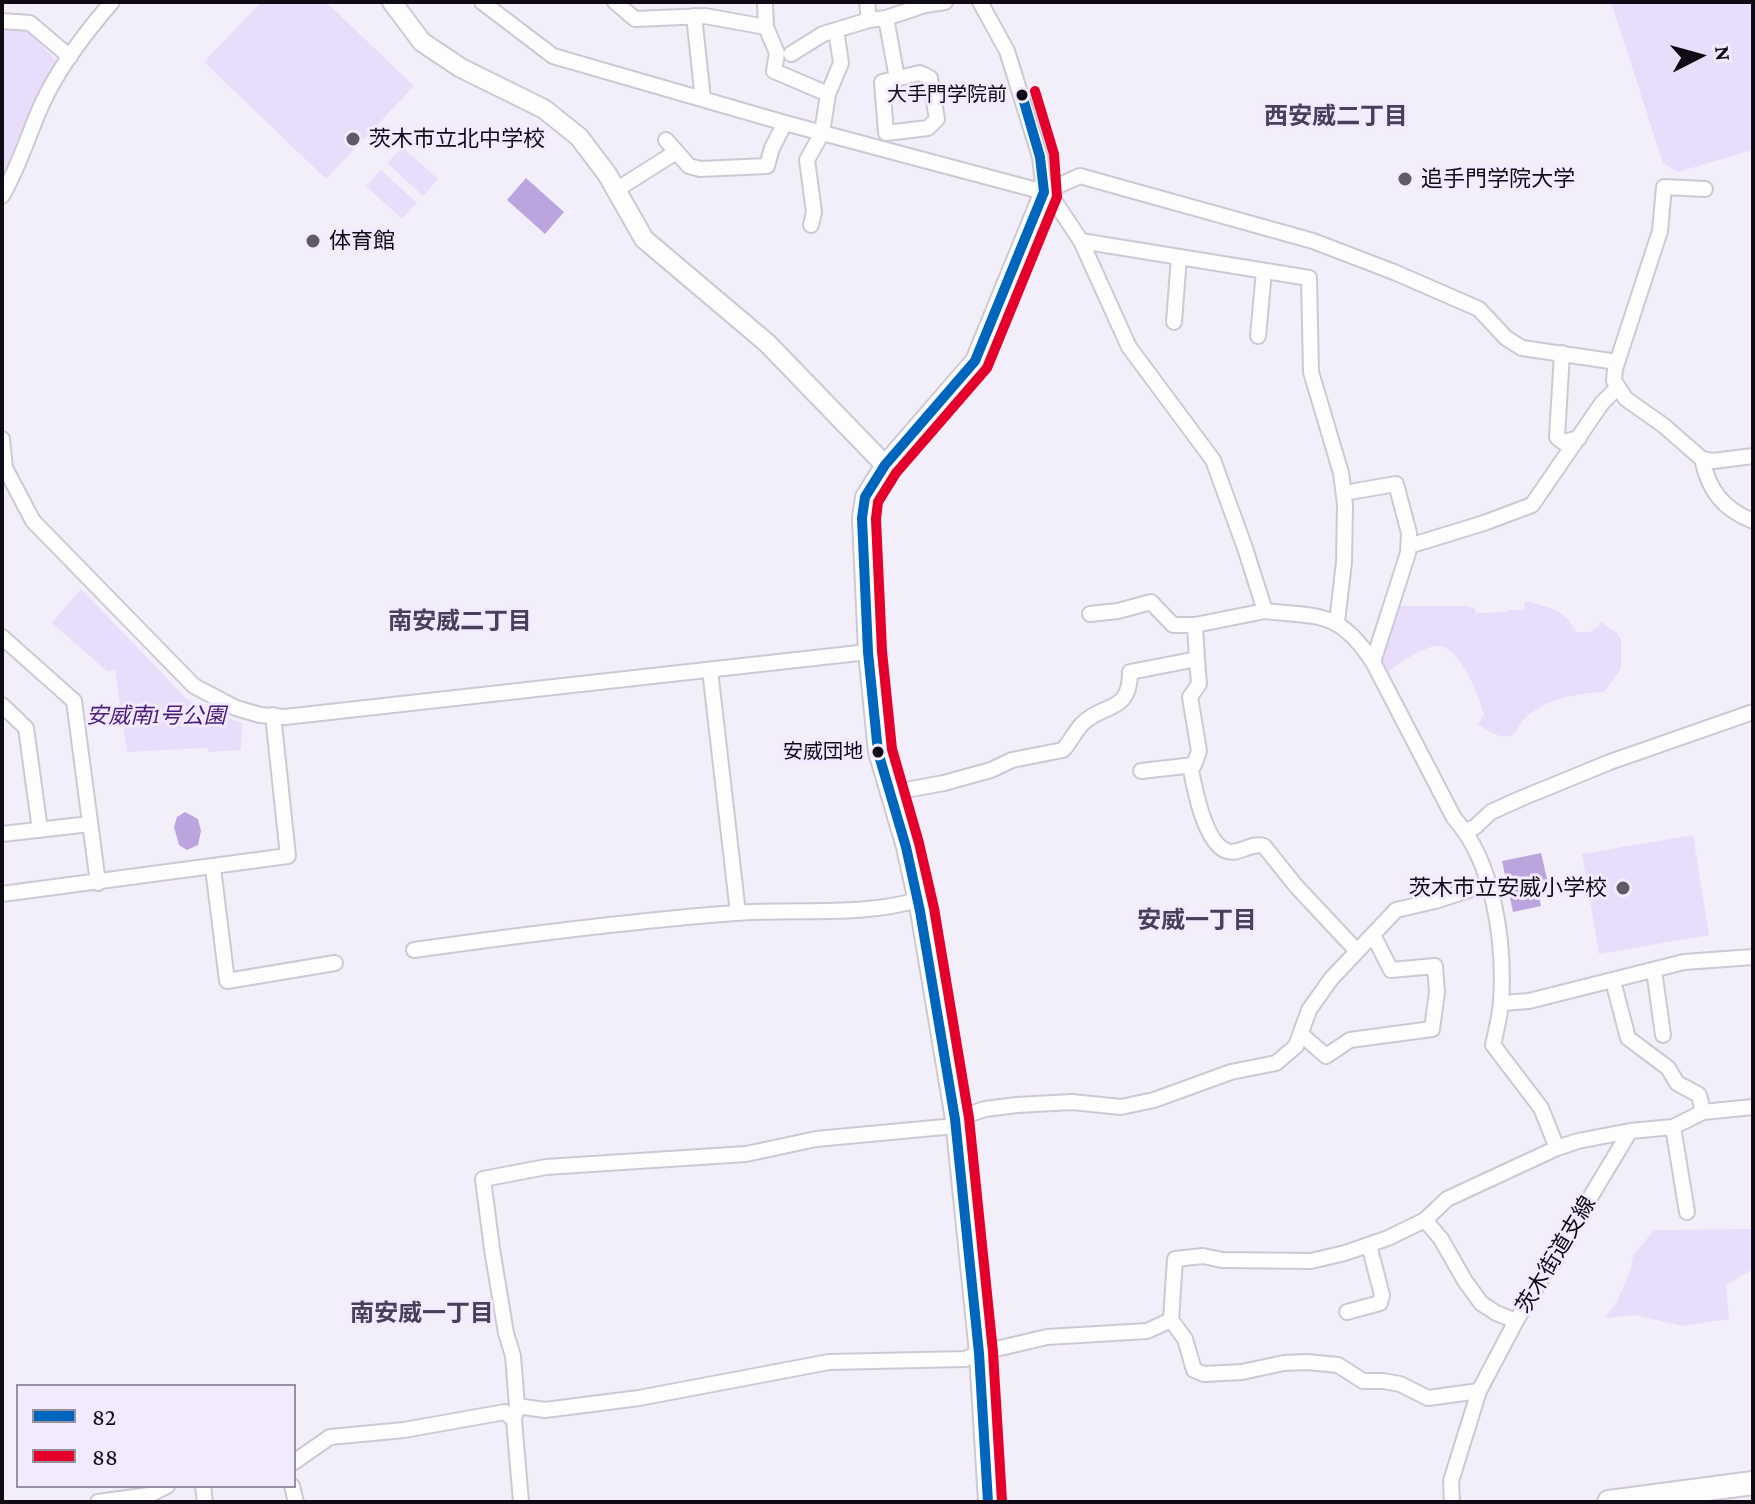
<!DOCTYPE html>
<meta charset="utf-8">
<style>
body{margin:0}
#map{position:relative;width:1755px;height:1504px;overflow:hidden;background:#f3effa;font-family:"Crimson Pro",serif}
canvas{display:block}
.frame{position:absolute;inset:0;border:4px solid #0f0a15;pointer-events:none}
.legend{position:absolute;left:16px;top:1384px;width:280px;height:104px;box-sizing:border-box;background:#f2eaff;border:2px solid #9790a1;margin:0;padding:10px 14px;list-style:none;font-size:24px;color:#0f0a15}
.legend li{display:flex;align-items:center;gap:16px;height:40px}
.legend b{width:40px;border:2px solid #9790a1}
.north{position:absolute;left:1659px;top:16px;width:80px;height:80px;-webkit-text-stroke:6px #f2eaff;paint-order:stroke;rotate:84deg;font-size:22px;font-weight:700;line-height:32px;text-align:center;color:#0f0a15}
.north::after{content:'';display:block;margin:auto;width:28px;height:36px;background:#0f0a15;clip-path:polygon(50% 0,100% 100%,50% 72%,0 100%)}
</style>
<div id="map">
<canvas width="1755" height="1504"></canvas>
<div class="frame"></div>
<ul class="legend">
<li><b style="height:10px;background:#0065bd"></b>82</li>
<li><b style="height:10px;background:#e4002b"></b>88</li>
</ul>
<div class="north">N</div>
</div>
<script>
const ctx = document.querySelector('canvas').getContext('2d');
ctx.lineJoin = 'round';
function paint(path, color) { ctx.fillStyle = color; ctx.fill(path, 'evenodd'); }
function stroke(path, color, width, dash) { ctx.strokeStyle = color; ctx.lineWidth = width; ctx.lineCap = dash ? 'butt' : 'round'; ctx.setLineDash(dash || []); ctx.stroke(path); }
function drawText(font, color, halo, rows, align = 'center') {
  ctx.font = font + ' "Crimson Pro","Noto Sans JP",serif'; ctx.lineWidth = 6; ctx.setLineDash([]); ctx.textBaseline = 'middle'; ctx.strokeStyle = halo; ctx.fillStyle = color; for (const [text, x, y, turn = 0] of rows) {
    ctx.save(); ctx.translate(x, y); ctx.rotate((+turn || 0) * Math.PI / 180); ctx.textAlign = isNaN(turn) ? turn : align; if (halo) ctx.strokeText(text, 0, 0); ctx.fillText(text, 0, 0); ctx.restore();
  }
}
paint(new Path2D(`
 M 261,2 L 326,2 L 414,86 L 326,179 L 204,62 Z
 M 1611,2 L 1753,2 L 1753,150 L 1678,172 L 1663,163 Z
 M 2,26 L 23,27 L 58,62 L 41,89 L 2,183 Z
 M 402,147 L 438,179 L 423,196 L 387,163 Z
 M 381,170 L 417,203 L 402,219 L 366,186 Z
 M 81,589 L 185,697 L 201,709 L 242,723 L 241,750 L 208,752 L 207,748 L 127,752 L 115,670 L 107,671 L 52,623 Z
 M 1525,601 C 1546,606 1568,611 1576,632 C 1587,633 1595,633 1601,622 L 1617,633 L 1621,640 L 1621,669 L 1604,692 C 1573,693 1528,702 1515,734 C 1501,740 1490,733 1478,724 L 1484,715 C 1480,697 1459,644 1437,646 C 1424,646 1399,664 1387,672 L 1381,660 L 1399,606 L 1466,606 L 1475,608 L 1476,613 L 1505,612 L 1508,610 L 1524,610 Z
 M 1693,835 L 1709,935 L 1599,954 L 1582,854 Z
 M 1753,1229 L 1753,1269 L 1726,1285 L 1729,1319 L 1682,1326 L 1635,1315 L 1605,1318 L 1617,1302 L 1631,1269 L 1633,1256 L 1654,1230 Z`), '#e9ddfc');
paint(new Path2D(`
 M 526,178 L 564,212 L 545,234 L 507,200 Z
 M 185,812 L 198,819 L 201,831 L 198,845 L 187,850 L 179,845 L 174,827 L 177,817 Z
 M 1541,853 L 1548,883 L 1537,886 L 1541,906 L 1513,912 L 1502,861 Z`), '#bca5df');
const minor = new Path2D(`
 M 482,2 L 553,56 L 785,123 L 1044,192 L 1055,202 L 1081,241 L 1129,347 L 1213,460 L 1245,548 L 1265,611 C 1321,617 1339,611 1373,662 L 1454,818 C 1494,862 1505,943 1501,1002 C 1500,1016 1496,1031 1493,1045 L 1541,1108 L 1557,1148 L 1578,1141 L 1630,1131
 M 615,2 L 635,19 L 705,16 L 766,27
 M 765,2 L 766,27 L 777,53 L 774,71 L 828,94
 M 867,2 L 869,20
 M 980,2 L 1007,51 L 1040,157 L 1044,192
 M 694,16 L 703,99
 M 886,18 L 897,78
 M 2,21 L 30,23 L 70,57
 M 791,54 L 823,34 L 869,20 L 886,18 L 925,5 L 945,2
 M 920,73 L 930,78 L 937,119 L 928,128 L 886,133 L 882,82 Z
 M 666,140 L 689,166 L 700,169 L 767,166 L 772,148 L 785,123
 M 1705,189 L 1664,187 L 1660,231 L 1615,369 L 1614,381 L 1626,399 L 1663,425 L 1702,459 L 1713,461 L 1753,456
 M 616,190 L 676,152
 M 1044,192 L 1080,176 L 1313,241 L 1394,272 L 1479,309 L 1506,338 L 1522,348 L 1617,362
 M 2,196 C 19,167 28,135 42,104 C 59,67 85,33 112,2
 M 811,225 L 814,212 L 807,160 L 822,133 L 828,94 L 841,63 L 836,30
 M 1081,241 L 1309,278 L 1311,372 L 1341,473 L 1345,505 L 1344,562 L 1337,622
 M 1174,322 L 1179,257
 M 1258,336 L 1264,271
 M 1562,353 L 1557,437 L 1563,442 L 1579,438
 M 2,439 L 5,468 L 33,521 L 194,686 L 236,708 L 260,715 L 285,717 L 868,652
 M 1702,459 C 1709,491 1723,509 1753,521
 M 1344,493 L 1396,484 L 1409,533 L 1408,553 L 1373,662
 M 1409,546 L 1484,523 L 1532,505 L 1602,403 L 1617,388
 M 1090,614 L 1118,611 L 1151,602 L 1173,625 L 1195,625
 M 2,637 L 74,701 L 98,883
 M 710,670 L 738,913
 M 2,705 L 26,728 L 40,830
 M 1190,765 C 1194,786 1204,843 1227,851 C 1239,855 1251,842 1264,846 L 1296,886 L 1356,950
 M 1141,771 L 1194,765 L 1199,751 L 1190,697 L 1199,684 L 1197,659
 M 889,793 L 944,783 L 991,770 L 1012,760 L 1063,750 C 1070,742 1075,732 1082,724 C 1104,702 1130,714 1130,672 L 1197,659 L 1195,625 L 1265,611
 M 1466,831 L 1475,827 L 1491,812 L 1522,798 L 1610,762 L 1753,712
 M 2,834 L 90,824
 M 213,868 L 227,981 L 335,963
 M 2,894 L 288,856 L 273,715
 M 414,950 C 521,935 627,921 735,913 C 793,908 862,917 917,900
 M 1654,970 L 1663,1035
 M 1613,981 L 1628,1038 L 1668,1068 L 1677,1083 L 1699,1095 L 1703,1112
 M 1501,1003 L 1529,1001 L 1684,962 L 1753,957
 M 1302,1035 L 1326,1056 L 1350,1040 L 1432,1029 L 1437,992 L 1435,966 L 1391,970 L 1373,935
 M 955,1119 L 985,1109 L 1017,1105 L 1072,1102 L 1121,1107 L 1154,1100 L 1231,1072 L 1276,1063 L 1296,1046 L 1309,1010 L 1331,979 L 1396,910 L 1435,901 L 1488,884
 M 1673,1127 L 1687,1212
 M 1425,1220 L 1441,1239 L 1465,1281 L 1481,1303 L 1496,1313 L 1516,1321
 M 1347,1312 L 1380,1303 L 1382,1295 L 1369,1245
 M 1171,1320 L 1185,1339 L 1194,1370 L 1204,1374 L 1242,1372 L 1284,1363 L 1307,1362 L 1338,1365 L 1363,1381 L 1383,1381 L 1400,1384 L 1428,1398 L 1479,1391
 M 517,1406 L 545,1410 L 639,1398 L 829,1362 L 965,1359 L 979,1353 L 1047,1337 L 1147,1331 L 1171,1320 L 1175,1259 L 1203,1256 L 1222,1260 L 1311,1261 L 1345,1253 L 1388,1238 L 1425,1220 L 1447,1199 L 1557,1148
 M 294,1462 L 330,1437 L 404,1430 L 505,1412 L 514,1420
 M 203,1486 L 205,1502
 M 292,1486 L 296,1502
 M 98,1502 L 149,1495 L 167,1486
 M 521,1502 L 514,1420 L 517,1406 L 513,1356 L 506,1333 L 492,1249 L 483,1179 L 546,1167 L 746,1154 L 816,1139 L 955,1126
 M 1452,1502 L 1451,1481 L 1479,1391 L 1516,1321 L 1630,1131 L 1673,1127 L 1703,1112 L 1753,1107`);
const tertiary = new Path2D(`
 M 392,2 L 422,42 L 461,68 L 544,109 L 579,137 L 607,174 L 644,239 L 767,343 L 885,465
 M 988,1502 L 979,1353 L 955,1119 L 920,911 L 906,847 L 878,752 L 868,652 L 862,518 L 865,497 L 885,465 L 975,361 L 1044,192`);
const primary = new Path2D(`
 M 1609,1502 L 1753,1483`);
stroke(minor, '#cdc9d4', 18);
stroke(tertiary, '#cdc9d4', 22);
stroke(primary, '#cdc9d4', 26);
stroke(minor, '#fdfdfe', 14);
stroke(tertiary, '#fdfdfe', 18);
stroke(primary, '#fdfdfe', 22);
stroke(new Path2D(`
 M 988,1502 L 979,1353 L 955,1119 L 920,911 L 906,847 L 878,752 L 868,652 L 862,518 L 865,497 L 885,465 L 975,361 L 1044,192 L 1040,157 L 1022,95`), '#0065bd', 10);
stroke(new Path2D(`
 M 1002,1501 L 993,1352 L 969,1118 L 934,908 L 919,843 L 892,749 L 882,651 L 876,519 L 878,502 L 896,473 L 987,368 L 1057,197 L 1054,154 L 1035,91`), '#e4002b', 10);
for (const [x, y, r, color] of [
 [1022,95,7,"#0f0a15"],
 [353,139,8,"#5f5a65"],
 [1405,179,8,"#5f5a65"],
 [313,241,8,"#5f5a65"],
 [878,752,7,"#0f0a15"],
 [1623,888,8,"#5f5a65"]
]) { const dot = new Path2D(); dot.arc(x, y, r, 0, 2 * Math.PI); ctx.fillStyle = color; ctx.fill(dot); stroke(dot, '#f2eaff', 3); }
drawText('20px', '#0f0a15', '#f2eaff', [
 ["大手門学院前",1007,95],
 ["安威団地",863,752]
], 'right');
drawText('22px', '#0f0a15', '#f2eaff', [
 ["茨木市立北中学校",369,139],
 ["追手門学院大学",1421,179],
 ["体育館",329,241],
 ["茨木市立安威小学校",1607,888,"right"]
], 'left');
drawText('italic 22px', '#4a1b77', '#f2eaff', [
 ["安威南1号公園",156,716]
]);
drawText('22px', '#0f0a15', '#f2eaff', [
 ["茨木街道支線",1556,1255,-59]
]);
drawText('bold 24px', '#493f5a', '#f2eaff', [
 ["西安威二丁目",1336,117],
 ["南安威二丁目",460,622],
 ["安威一丁目",1197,921],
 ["南安威一丁目",422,1314]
]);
</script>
